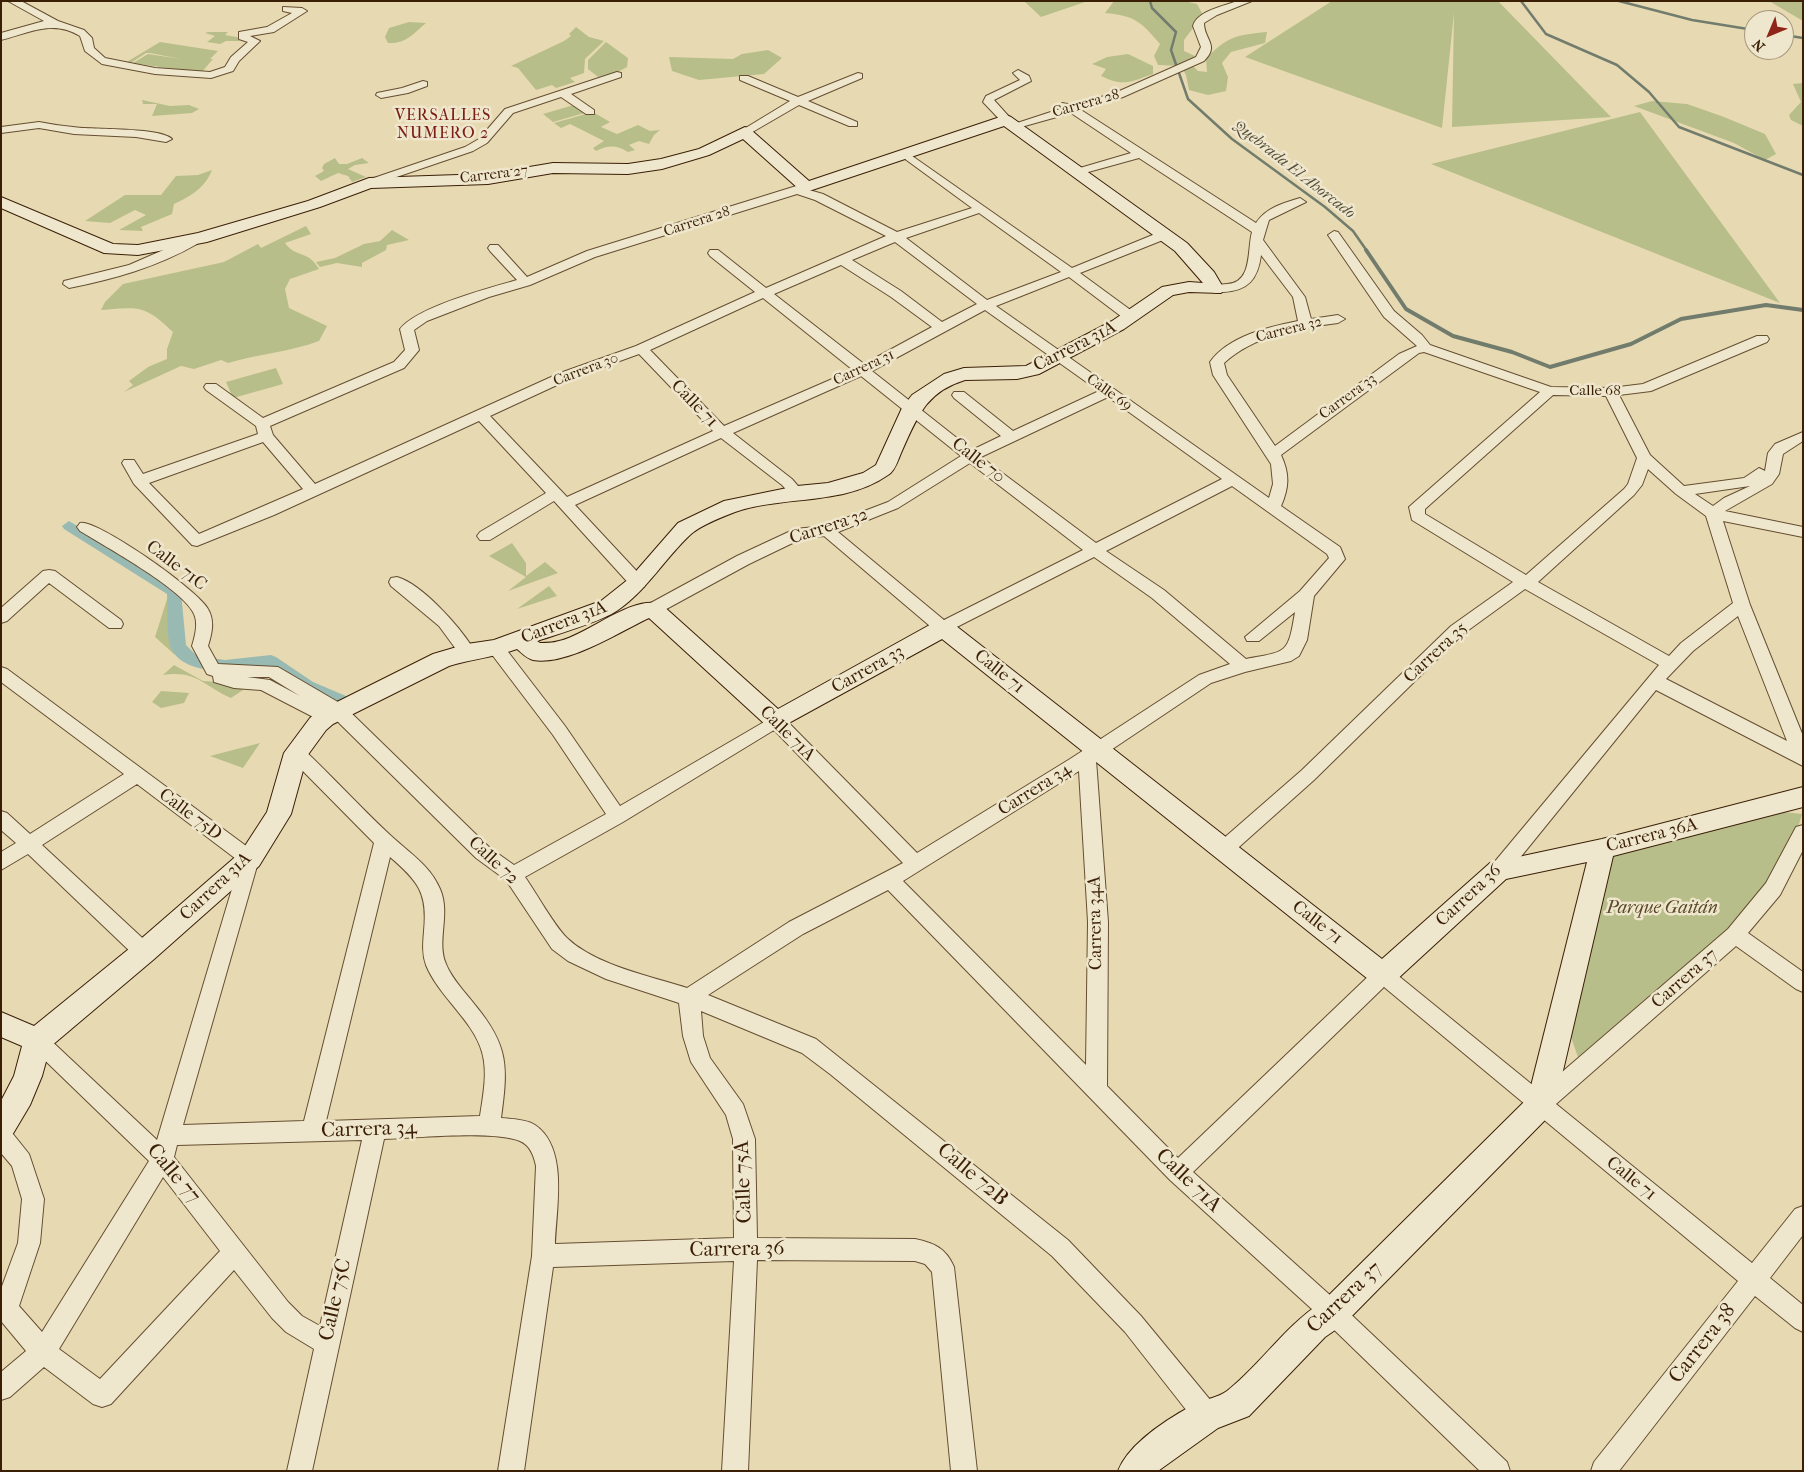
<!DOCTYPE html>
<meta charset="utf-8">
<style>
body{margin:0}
#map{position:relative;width:1804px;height:1472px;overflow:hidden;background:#e7dab2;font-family:"IM FELL French Canon",serif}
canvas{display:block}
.frame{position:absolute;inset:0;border:2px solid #3a1f06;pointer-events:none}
.north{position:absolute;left:1744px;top:10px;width:50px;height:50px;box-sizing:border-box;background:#efe7cd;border:1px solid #a7977d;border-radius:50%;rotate:225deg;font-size:14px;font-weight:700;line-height:20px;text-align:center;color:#3a1f06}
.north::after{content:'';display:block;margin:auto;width:18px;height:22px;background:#8f2418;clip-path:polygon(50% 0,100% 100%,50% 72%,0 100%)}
</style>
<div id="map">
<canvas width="1804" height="1472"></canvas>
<div class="frame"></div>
<div class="north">N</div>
</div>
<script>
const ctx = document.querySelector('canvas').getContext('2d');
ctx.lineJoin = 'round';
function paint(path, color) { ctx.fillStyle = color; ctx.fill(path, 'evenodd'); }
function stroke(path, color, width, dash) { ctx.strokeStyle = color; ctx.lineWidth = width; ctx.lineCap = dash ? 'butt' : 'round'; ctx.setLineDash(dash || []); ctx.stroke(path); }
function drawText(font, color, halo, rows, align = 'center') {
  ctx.font = font + ' "IM FELL French Canon",serif'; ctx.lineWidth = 5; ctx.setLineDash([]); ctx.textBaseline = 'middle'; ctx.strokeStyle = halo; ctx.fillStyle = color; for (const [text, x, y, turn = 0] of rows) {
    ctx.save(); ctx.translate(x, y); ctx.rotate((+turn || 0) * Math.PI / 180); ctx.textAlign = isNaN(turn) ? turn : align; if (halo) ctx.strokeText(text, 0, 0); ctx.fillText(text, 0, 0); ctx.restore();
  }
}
paint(new Path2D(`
 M 1024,1 L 1088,1 L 1041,17 Z
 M 1114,1 L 1184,1 L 1197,4 L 1203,15 L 1184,40 L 1184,51 L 1195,56 L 1189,62 L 1198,71 L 1207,72 L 1206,59 C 1227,36 1237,35 1267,32 L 1265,43 L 1231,52 L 1222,63 L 1228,77 L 1226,91 L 1208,95 L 1189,90 L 1186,75 L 1181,66 L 1158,65 L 1154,56 L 1160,44 C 1141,22 1136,16 1105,13 Z
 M 1332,1 L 1498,1 L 1611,117 L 1452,127 L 1454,13 L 1442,128 L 1245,57 Z
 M 1769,1 L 1803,1 L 1803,21 Z
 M 409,22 L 426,23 C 413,34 406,44 388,43 L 385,37 L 389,28 Z
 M 576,27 L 589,37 L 604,41 L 585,59 L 584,73 L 570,78 L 575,82 L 556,88 L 552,85 L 536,90 L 518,68 L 511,66 L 564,41 L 571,36 L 569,34 Z
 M 208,32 L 228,32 L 225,35 L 242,38 L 239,41 L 226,41 L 220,44 L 207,42 L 215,36 L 205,33 Z
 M 160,42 L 218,51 L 210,59 L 213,59 L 201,73 L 133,63 L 148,54 L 181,59 L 150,53 L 146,53 L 129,64 L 125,63 Z
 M 606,42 L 628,58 L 627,67 L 616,73 L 598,77 L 588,69 L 588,60 Z
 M 768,50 L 782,58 L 764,74 L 699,80 L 672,71 L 669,57 L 733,59 L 742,54 Z
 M 1128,54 L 1153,66 L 1153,74 C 1130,82 1124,87 1101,76 L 1106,69 L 1092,64 L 1107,57 Z
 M 1803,83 L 1803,126 L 1791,120 L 1789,115 L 1801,102 L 1793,84 Z
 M 142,100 L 170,106 L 189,105 L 199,109 L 192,113 L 152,116 L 157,104 L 143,104 Z
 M 1652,101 L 1687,104 L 1724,117 L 1765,134 L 1776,154 L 1765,160 L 1734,143 L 1634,106 Z
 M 577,104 L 588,112 L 553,122 L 543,114 Z
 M 593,112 L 610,122 L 601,127 L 617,134 L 638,125 L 650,131 L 660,130 L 654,135 L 649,144 L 639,141 L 629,145 L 635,150 L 628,152 C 616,145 609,145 596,151 L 593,148 L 604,141 L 570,124 L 561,128 L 554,123 Z
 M 1640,112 L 1780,303 L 1431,164 Z
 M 335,158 L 339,164 L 347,164 L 362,158 L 369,163 L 355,165 L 348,169 L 366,177 L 352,182 L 348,176 L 338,173 L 321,181 L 315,176 L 324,171 L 322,168 L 324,164 Z
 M 212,170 C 205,188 191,196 174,204 L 172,214 L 141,227 L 143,231 L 119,230 L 146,215 L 135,210 L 110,223 L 85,221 L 125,195 L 161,195 L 176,176 L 198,175 Z
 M 306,226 L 311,234 L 285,243 C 297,259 307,249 319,269 L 290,279 L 285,289 L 289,308 L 327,326 L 319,341 C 290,352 258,354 228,363 L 221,360 L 194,369 L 181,366 L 124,392 L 133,385 L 129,381 L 148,367 L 167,359 L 167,349 L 173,332 C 144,304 139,307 101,310 L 105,302 L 123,284 L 224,262 L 258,244 L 261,248 Z
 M 392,230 L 409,240 L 387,245 L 386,250 L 362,263 L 362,267 L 337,263 L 320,267 L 316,262 L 335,258 L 364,244 L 380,241 Z
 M 276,368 L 283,384 L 233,398 L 226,382 Z
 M 512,543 L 526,563 L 526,576 L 545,562 L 558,573 L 508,591 L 526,577 L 489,556 Z
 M 549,586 L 557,596 L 517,609 Z
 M 168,596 L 175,655 L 155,637 Z
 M 174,665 L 203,681 L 252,684 L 231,698 C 203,686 197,670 163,675 Z
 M 161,691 L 189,693 L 184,703 L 161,708 L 152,702 Z
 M 260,743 L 243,768 L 210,756 Z
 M 1756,809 L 1802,814 L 1787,865 L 1721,948 L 1662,985 L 1578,1057 L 1563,1015 L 1602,849 Z`), '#b8be8a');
stroke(new Path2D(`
 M 1150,1 L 1152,8 L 1176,32 L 1171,50 L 1188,99 L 1232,139 L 1325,207 L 1353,231 L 1367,251
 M 1521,1 L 1546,34 L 1617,65 L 1649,92 L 1679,127 L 1803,175
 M 1619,1 L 1692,20 L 1754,30
 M 1784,35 L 1803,38`), '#727c6d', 2.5);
stroke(new Path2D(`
 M 1366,250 L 1406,309 L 1453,336 L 1512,352 L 1550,367 L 1631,344 L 1681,319 L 1766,305 L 1803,310`), '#727c6d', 4);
paint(new Path2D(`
 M 69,521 L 179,588 L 181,592 L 186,645 L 197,656 L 225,660 L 271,655 L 276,657 L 313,682 L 346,696 L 348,700 L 346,704 C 326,710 284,678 268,667 C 242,670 185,679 171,648 C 166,637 168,608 167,594 L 64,529 L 62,526 Z`), '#98bab2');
const street = new Path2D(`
 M 8,1 L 21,1 L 58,21 L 84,30 L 92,38 L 94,48 L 105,58 L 155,68 L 210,72 L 225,67 L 231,57 L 248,42 L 239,39 L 239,32 L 267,27 L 292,13 L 283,11 L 283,7 L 302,8 L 307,11 L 274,32 L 250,36 L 260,41 L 239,61 L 233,71 L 211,78 L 155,74 L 102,64 L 85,51 L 80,36 C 53,19 29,33 1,40 L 1,33 L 44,21 Z
 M 1237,1 L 1252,1 L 1217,15 L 1204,23 C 1204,40 1220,45 1204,61 L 1123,97 L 1081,110 L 1256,223 C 1266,208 1283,203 1300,198 L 1306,202 L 1269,220 L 1263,240 L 1305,297 L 1311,319 L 1338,315 L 1345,319 L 1338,323 C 1298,328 1255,335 1224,363 L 1227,375 L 1275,446 L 1399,354 L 1417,346 L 1384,317 L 1328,235 L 1334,231 L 1338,232 L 1394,311 L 1422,335 L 1430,345 L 1551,387 L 1611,388 L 1643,384 L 1757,336 L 1767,336 L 1769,339 L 1767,342 L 1651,391 L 1619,395 L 1650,455 L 1684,486 L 1744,478 L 1759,468 L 1765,471 L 1768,453 L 1775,444 L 1803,432 L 1803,441 L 1783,454 L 1779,474 L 1772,484 L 1725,511 L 1803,527 L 1803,537 L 1723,521 L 1750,605 L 1803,736 L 1803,766 L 1656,690 L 1506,875 L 1499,878 L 1492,875 L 1490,870 L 1492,865 L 1659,665 L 1525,589 L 1463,634 L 1314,780 L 1230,855 L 1223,858 L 1216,855 L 1214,850 L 1216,845 L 1302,770 L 1451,626 L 1513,582 L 1412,520 L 1409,507 L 1540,392 L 1424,352 L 1419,353 L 1281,455 C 1290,474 1289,488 1281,506 L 1340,547 L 1345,559 L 1314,596 L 1307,640 L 1299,656 L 1291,661 L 1245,672 L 1211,683 L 1096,760 L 1108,922 L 1107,1086 L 1178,1158 L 1376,969 L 1383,966 L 1390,969 L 1540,1091 L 1728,929 L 1766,883 L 1796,827 L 1803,825 L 1803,850 L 1780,895 L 1748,933 L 1803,972 L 1803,992 L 1796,989 L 1736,946 L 1556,1104 L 1752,1263 L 1795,1209 L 1803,1206 L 1803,1235 L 1770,1278 L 1803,1305 L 1803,1332 L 1795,1328 L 1755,1296 L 1619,1471 L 1591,1471 L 1594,1462 L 1738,1281 L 1384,987 L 1193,1172 L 1341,1305 L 1507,1462 L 1510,1471 L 1480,1471 L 1325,1321 L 1170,1180 L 888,890 L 803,934 L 708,995 L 816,1039 L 1068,1240 L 1141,1316 L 1216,1407 L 1219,1416 L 1216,1425 L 1207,1428 L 1198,1425 L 1125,1332 L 1052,1256 L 830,1074 L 802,1053 L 701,1011 L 703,1036 L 710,1058 L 743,1104 L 755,1139 L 757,1238 L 915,1239 C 934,1243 946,1248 954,1267 L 977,1471 L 951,1471 L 932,1272 L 925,1264 L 915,1261 L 757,1260 L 748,1471 L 722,1471 L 734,1261 L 553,1267 L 524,1471 L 498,1471 L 532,1256 L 536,1166 C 534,1156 530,1145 520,1141 C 492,1130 417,1138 384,1139 L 312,1471 L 287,1471 L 314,1349 L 286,1332 L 272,1318 L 234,1270 L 111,1404 L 102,1407 L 93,1404 L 44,1367 L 10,1397 L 1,1400 L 1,1372 L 26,1351 L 1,1321 L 1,1289 L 18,1243 L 22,1199 L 12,1166 L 1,1153 L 1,1126 L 9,1129 L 29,1154 L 44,1199 L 40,1243 L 19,1306 L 42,1332 L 149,1161 L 30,1046 L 27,1040 L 30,1034 L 37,1031 L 44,1034 L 157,1140 L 240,862 L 137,784 L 42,845 L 151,946 L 154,952 L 151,958 L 144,960 L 137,958 L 28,854 L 1,870 L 1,852 L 16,843 L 1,830 L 1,811 L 7,813 L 30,834 L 124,774 L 1,682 L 1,667 L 7,669 L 257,854 L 259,859 L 183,1125 L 304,1121 L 374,843 L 290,758 L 287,753 L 290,748 L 296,746 L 302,748 C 332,776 359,806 389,834 C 408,852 430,865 440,889 C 451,914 436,941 446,964 C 452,979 465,992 475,1005 C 509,1046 508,1067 501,1118 C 511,1119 526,1119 535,1125 C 569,1148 556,1209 555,1244 L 734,1238 L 733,1139 L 726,1115 L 691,1062 L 683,1036 L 679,1003 L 606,979 L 568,961 L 552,949 L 506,880 L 476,858 L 331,715 L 326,712 L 325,719 L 319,720 L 261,690 L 234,688 L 214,682 L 213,676 L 207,674 L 192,646 C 195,636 199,622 193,612 C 179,587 106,547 80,531 L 77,527 L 80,523 C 97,519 198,590 208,609 C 215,621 212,633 208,646 L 218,664 L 278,667 L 343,705 L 490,848 L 514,865 L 606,814 L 553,735 L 490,652 L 488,648 L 490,644 L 502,644 L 565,726 L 620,806 L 776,715 L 782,716 L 917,853 L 1070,759 L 1199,675 L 1230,664 L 1152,598 L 1094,557 L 943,634 L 937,632 L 824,536 L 803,538 L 749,564 L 659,613 L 647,613 L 645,609 L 647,605 L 737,556 L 795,529 L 825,526 L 888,502 L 961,456 L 861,376 L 733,433 L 792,479 L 804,493 L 802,496 L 792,496 L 782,485 L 721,438 L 575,505 L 644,579 L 646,583 L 644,587 L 632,587 L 554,501 L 490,540 L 480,540 L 477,536 L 480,532 L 546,493 L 479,421 L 274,515 L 197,546 L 192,545 L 134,484 L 122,463 L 124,460 L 134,460 L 143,474 L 258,434 L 256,426 L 206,390 L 204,387 L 206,384 L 216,384 L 263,418 L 394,362 L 405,350 L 400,329 C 417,307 489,288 517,280 L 490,251 L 488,248 L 490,245 L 498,245 L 527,277 L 587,251 L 806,183 L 812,187 L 809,190 L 823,194 L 897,232 L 972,208 L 901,156 L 901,152 L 905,151 L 1072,268 L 1160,232 L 1168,232 L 1170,235 L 1168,238 L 1080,273 L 1136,314 L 1138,317 L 1136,320 L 1126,320 L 1069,277 L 996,306 L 1269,498 L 1273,484 L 1271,464 L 1213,375 L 1210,362 C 1229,336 1268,327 1298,321 L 1293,297 L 1261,255 C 1258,279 1248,291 1223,292 C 1217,293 1213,294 1209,289 C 1213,284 1220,285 1227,284 C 1253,283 1247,249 1252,232 L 1139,158 L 1081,174 L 1073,174 L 1073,170 L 1131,153 L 1071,113 L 1014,129 L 1008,126 L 1063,108 L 1061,105 L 1062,103 L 1073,105 L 1115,93 L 1196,57 L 1201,47 L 1193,26 C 1197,11 1224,6 1237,1 ZM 797,194 L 815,200 L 886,236 L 766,288 L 718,250 L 710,250 L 708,253 L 710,256 L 755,292 L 636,346 L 560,373 L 315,484 L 273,435 L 270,426 L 404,368 L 419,350 L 414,330 L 427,321 L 489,297 L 530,285 L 595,257 ZM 979,213 L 1061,272 L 987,300 L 906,238 ZM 895,242 L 977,304 L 942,322 L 901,291 L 852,260 ZM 841,265 L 891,297 L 932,327 L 864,364 L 774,294 ZM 763,298 L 853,370 L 724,426 L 650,350 ZM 985,310 L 1099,391 L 1013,431 L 964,392 L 954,392 L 952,395 L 954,398 L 1001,436 L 972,450 L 872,371 ZM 639,354 L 713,431 L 567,497 L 490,416 L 570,379 ZM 1553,395 L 1606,396 L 1637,458 L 1628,484 L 1624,489 L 1526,575 L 1425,514 L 1425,509 ZM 1108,397 L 1222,479 L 1096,543 L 981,457 ZM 263,442 L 303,489 L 199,534 L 149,483 ZM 970,463 L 1083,550 L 944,620 L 838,532 L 898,508 ZM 1648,469 L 1676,494 L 1706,516 L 1733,603 L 1681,643 L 1669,656 L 1538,582 L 1634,495 L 1642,485 ZM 1232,486 L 1327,554 L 1329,558 L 1300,591 L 1245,637 L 1247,641 L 1259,641 L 1295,612 C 1288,655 1287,651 1246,659 L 1164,590 L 1106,551 ZM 1750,486 L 1724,498 L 1713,506 L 1695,494 ZM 1738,616 L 1787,741 L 1666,679 L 1693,651 ZM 247,677 L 269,677 L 300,696 L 270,680 ZM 774,730 L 903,863 L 789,922 L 687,988 C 650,976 595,965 567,938 C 553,924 537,894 525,877 L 623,822 ZM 1079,771 L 1088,922 L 1086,1065 L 903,881 ZM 390,857 C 418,881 428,893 424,931 C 423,943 422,954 426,965 C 439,997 473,1020 482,1052 C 488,1072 483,1096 480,1116 L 326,1121 ZM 362,1140 L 320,1326 L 302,1316 L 288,1302 L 174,1157 L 177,1145 ZM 163,1177 L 220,1251 L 100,1379 L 59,1349 Z
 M 1018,70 L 1029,76 L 1031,81 L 994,100 L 1012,120 L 1006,123 L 1002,122 L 983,102 L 986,96 L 1020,80 L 1013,73 Z
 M 617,72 L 621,73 L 621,77 L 571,94 L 594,110 L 594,114 L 586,114 L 561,97 L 513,113 L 487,143 L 473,151 L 373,185 L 365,185 L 363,183 L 365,181 L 465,147 L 479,139 L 505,109 Z
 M 858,73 L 862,74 L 862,78 L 808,101 L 857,122 L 857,126 L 849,126 L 799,105 L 749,134 L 745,135 L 739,132 L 790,101 L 740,80 L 740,76 L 748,76 L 798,97 Z
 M 423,81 L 427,82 L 427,86 L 408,93 L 381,98 L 376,95 L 377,93 L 402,88 Z
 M 39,122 C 50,124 62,126 73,127 C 92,130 160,127 172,139 L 166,142 L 136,137 L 74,134 L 39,128 L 1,133 L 1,127 Z
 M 193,237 L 197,238 L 199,241 L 197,244 C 157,267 114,279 69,288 L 63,284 L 64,281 L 129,265 Z
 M 49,570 L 55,571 L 121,620 L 123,624 L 121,628 L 109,628 L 49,583 L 7,621 L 1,623 L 1,608 L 43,571 Z
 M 397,577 C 422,584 459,626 473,648 L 475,652 L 473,656 L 461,656 L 439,626 L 391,586 L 389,582 L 391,578 Z`);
const secondary = new Path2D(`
 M 1006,115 L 1011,117 L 1187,243 L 1214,272 L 1224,289 L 1221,293 L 1189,292 L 1173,295 L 1124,329 L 1039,374 L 1017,379 L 965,380 C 925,392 917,418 901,453 C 898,460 895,471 888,475 C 844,506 785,495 735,512 C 722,517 701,525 691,534 C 665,558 648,589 618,610 C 603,621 558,634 537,641 L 540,643 C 546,643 553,643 559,641 C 589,634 631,595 661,604 L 778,709 L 935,622 L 943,620 L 951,622 L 1382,959 L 1490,863 L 1602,839 L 1803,787 L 1803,807 L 1613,856 L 1555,1105 L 1551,1114 L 1344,1324 L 1325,1337 L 1249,1416 L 1218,1428 L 1158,1471 L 1118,1471 C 1129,1443 1169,1418 1195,1404 C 1205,1399 1218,1398 1227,1391 C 1261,1364 1285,1326 1322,1302 L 1528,1098 L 1587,862 L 1506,879 L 1393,983 L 1383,987 L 1373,983 L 942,639 L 776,730 L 768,727 L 649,618 C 619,632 567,666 533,660 C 526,658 522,653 517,649 C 495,657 472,659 449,666 L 333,724 L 326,730 L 307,756 L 291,814 L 259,866 L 153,960 L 50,1047 L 42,1076 L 30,1105 L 11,1137 L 1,1140 L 1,1101 L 14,1076 L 22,1046 L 1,1037 L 1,1012 L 34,1026 L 135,944 L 241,852 L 267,812 L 284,753 L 310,718 L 317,712 L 433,654 L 467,644 L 494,640 L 601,601 L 630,578 L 678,523 L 724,501 L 797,486 L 828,483 L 863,473 L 876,465 L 902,408 L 912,395 L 944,374 L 964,368 L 1026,366 L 1112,321 L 1162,287 L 1189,282 L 1203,283 L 1175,251 L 1004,126 L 806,192 L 800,190 L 743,139 L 709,155 L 662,169 L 628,174 L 553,173 L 488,184 L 371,188 L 320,207 L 207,242 L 138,255 L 104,253 L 1,208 L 1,197 L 113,244 L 138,245 L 198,233 L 308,201 L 369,178 L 488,174 L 553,163 L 628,164 L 661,159 L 699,149 L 745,127 L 750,129 L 809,181 Z`);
stroke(street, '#654e31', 2);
stroke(secondary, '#3a1f06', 2);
paint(street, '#efe7cd');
paint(secondary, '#efe7cd');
drawText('15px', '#3a1f06', '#efe7cd', [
 ["Carrera 28",1086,104,-16],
 ["Carrera 27",494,175,-7],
 ["Carrera 28",697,222,-18],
 ["Carrera 32",1289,330,-14],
 ["Carrera 31",864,368,-25],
 ["Carrera 30",586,370,-21],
 ["Calle 68",1595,391],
 ["Calle 69",1109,393,36],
 ["Carrera 33",1348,397,-36]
]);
ctx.letterSpacing = '1px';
drawText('16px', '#7a1f14', '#efe7cd', [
 ["VERSALLES",443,116],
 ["NUMERO 2",443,134]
]);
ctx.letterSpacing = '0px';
drawText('italic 16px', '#564e3a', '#efe7cd', [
 ["Quebrada El Ahorcado",1294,170,38]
]);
drawText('18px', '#3a1f06', '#efe7cd', [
 ["Carrera 31A",1075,347,-27],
 ["Calle 71",694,404,46],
 ["Calle 70",978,461,38],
 ["Carrera 32",829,527,-18],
 ["Calle 71C",176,566,37],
 ["Carrera 31A",564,623,-21],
 ["Carrera 35",1436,653,-43],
 ["Carrera 33",868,670,-29],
 ["Calle 71",999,672,39],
 ["Calle 71A",787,734,45],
 ["Carrera 34",1035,790,-32],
 ["Calle 75D",190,815,37],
 ["Carrera 36A",1652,836,-14],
 ["Calle 72",493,861,43],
 ["Carrera 31A",216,887,-43],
 ["Carrera 36",1469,896,-43],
 ["Carrera 34A",1096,923,-91],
 ["Calle 71",1317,923,38],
 ["Carrera 37",1685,979,-41],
 ["Calle 71",1631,1179,39]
]);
drawText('italic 18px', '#5a4727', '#efe7cd', [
 ["Parque Gaitán",1662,909]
]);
drawText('21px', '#3a1f06', '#efe7cd', [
 ["Carrera 34",369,1130,-2],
 ["Calle 77",173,1174,50],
 ["Calle 72B",972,1175,40],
 ["Calle 71A",1188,1181,44],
 ["Calle 75A",744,1182,-92],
 ["Carrera 36",737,1250,-1],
 ["Carrera 37",1345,1298,-43],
 ["Calle 75C",336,1300,-77],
 ["Carrera 38",1703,1344,-52]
]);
</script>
